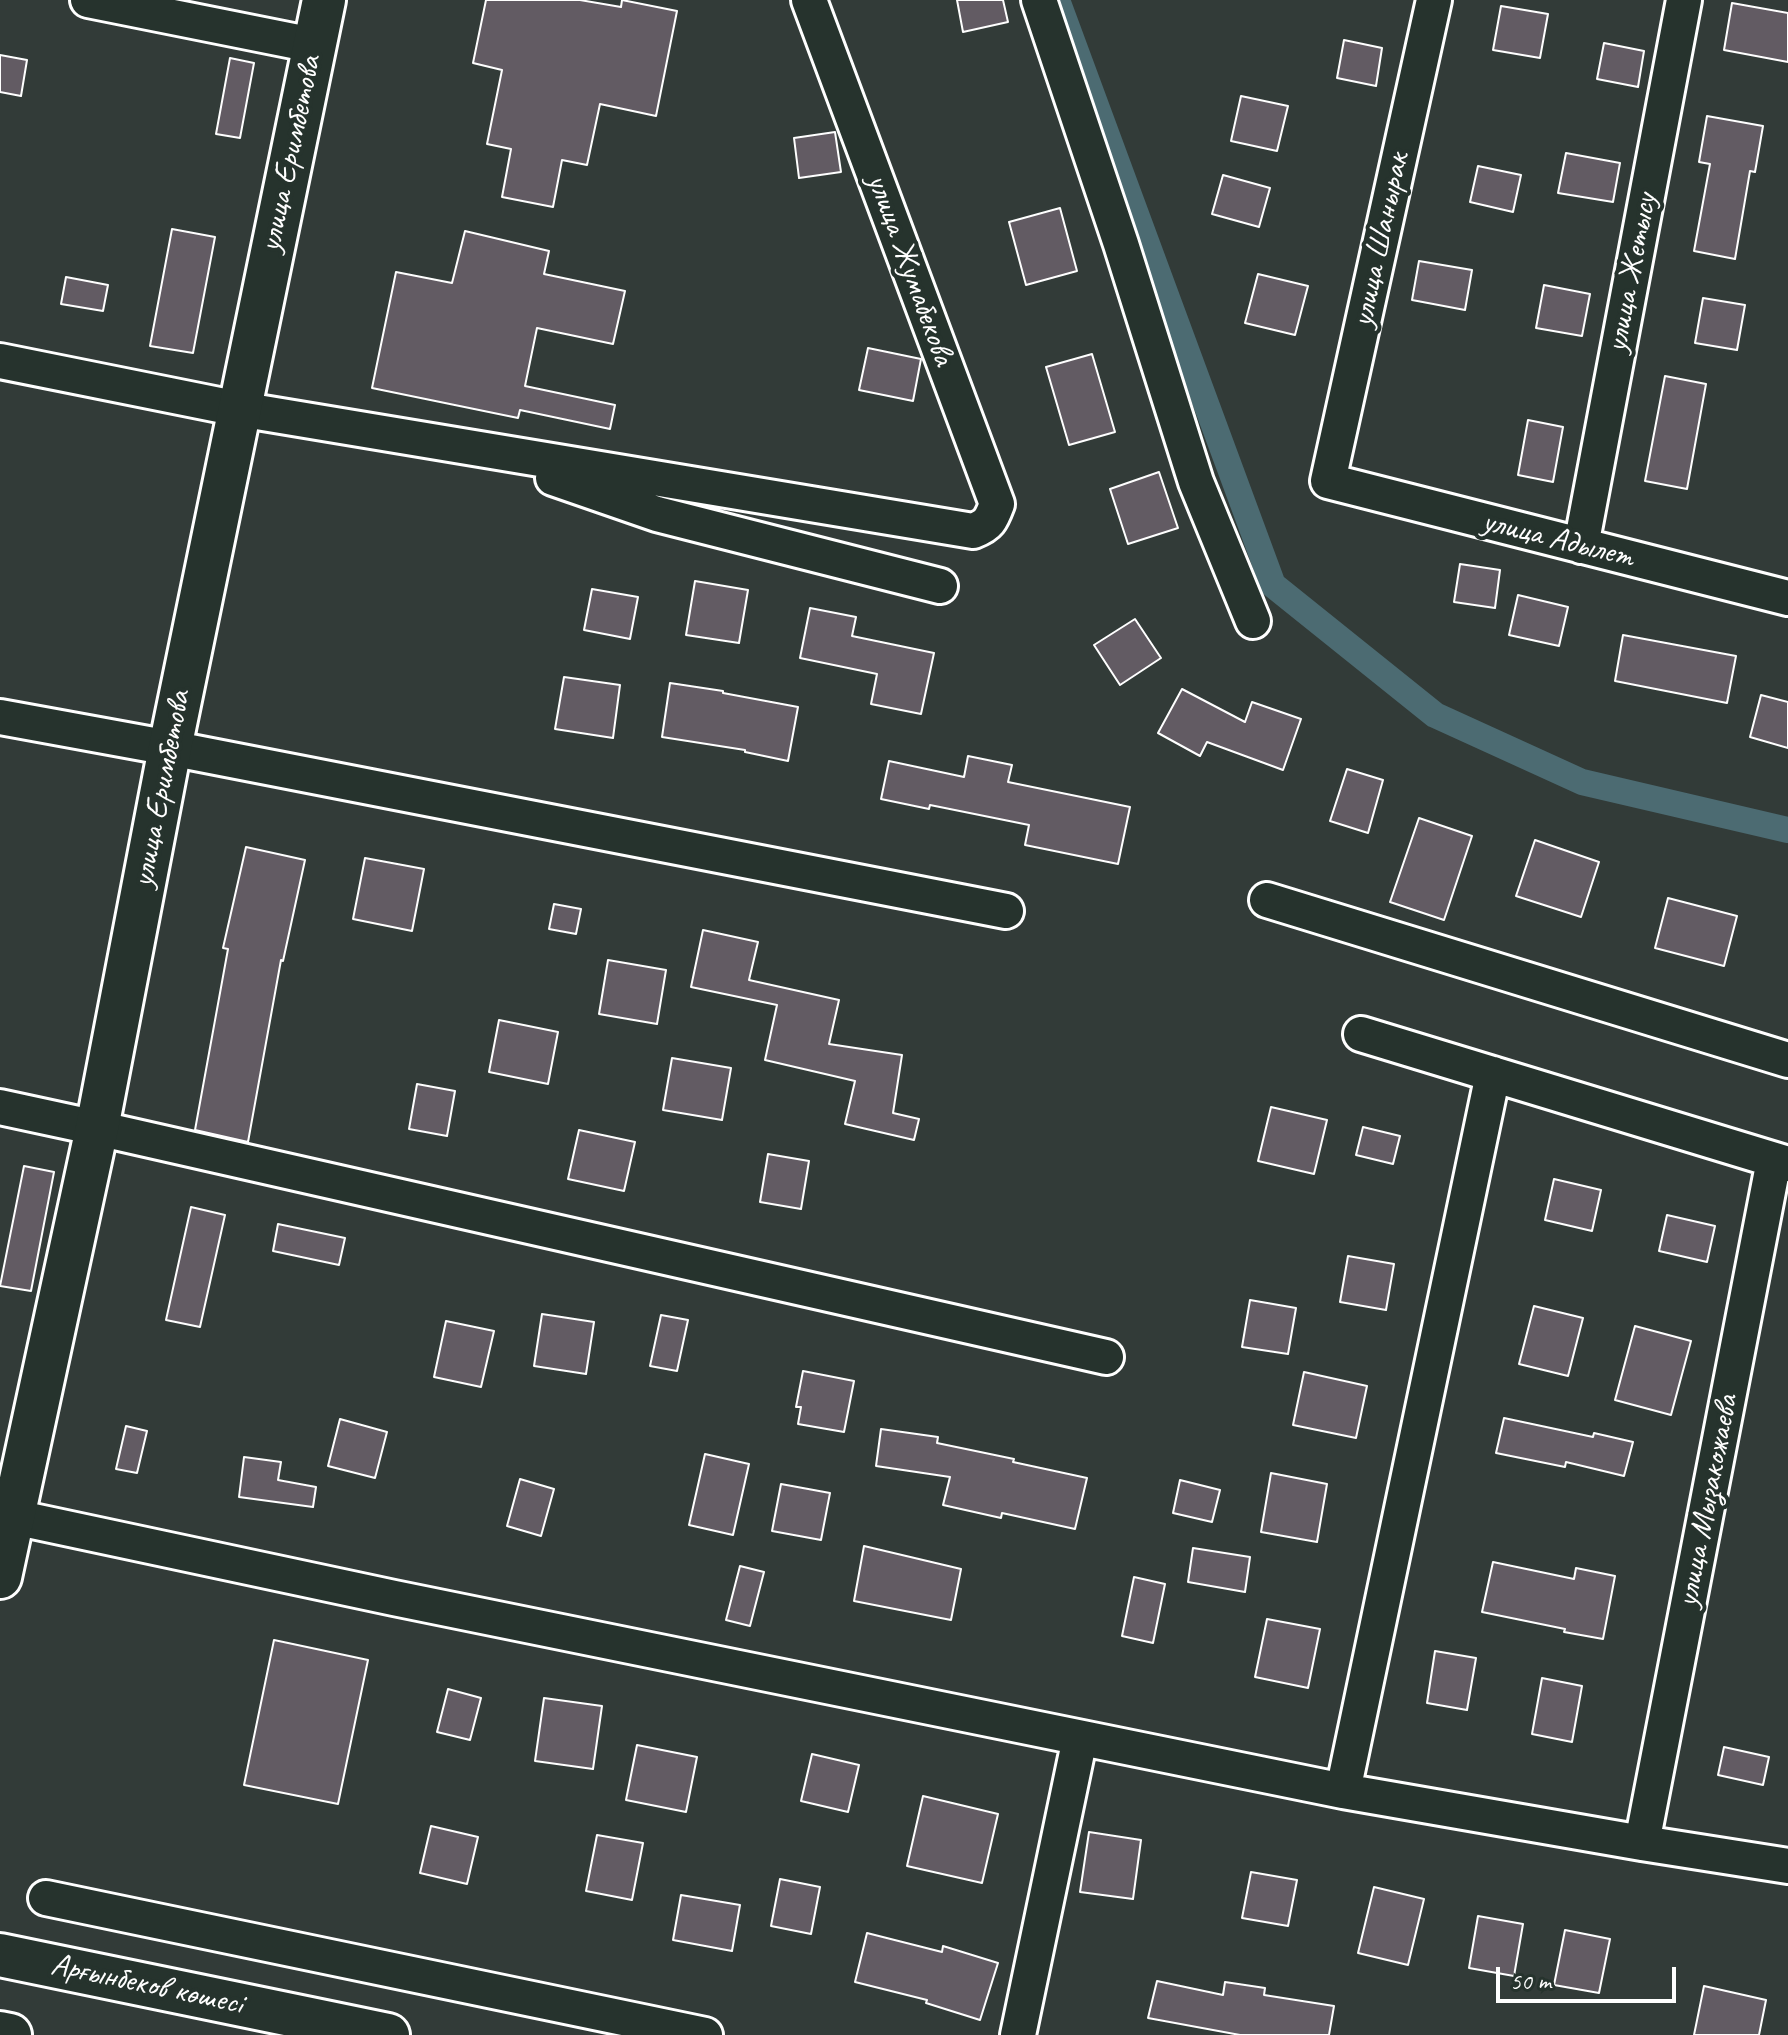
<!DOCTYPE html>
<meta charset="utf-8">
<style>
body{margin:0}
#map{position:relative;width:1788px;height:2035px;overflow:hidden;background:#323b38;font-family:Caveat,sans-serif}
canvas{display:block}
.scale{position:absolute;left:1496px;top:1967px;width:180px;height:36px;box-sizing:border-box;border:4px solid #fff;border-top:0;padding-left:10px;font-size:24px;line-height:28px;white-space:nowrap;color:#fff;-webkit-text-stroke:6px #26332d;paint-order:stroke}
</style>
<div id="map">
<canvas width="1788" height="2035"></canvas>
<div class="scale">50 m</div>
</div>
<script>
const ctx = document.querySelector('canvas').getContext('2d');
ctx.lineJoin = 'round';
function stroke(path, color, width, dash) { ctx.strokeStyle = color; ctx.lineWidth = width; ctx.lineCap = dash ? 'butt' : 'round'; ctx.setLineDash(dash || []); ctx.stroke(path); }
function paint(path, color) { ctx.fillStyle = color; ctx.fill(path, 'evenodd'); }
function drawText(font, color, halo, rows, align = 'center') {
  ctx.font = font + ' Caveat,sans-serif'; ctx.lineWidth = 8; ctx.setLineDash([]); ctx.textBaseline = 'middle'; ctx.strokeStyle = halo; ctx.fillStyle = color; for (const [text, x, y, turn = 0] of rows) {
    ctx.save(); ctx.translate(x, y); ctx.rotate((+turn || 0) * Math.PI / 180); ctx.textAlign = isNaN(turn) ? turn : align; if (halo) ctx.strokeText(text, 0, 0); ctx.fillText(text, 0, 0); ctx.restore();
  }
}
stroke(new Path2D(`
 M 1057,0 L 1273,585 L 1435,715 L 1582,782 L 1788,830`), '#4c6b72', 26);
const building = new Path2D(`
 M 486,0 L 580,0 L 621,7 L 622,0 L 677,11 L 656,116 L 600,104 L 587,165 L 562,160 L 553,207 L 502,197 L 511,149 L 487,144 L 502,70 L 473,63 Z
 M 957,0 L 1003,0 L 1008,22 L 963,32 Z
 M 1732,3 L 1788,13 L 1788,62 L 1724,50 Z
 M 1501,6 L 1548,14 L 1540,58 L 1493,50 Z
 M 1344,40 L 1382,48 L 1376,86 L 1337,78 Z
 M 1604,43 L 1644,51 L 1638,87 L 1597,79 Z
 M 0,55 L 27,60 L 21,96 L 0,92 Z
 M 230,58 L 254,63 L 240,138 L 216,134 Z
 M 1241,96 L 1288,106 L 1277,151 L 1231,141 Z
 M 1707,116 L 1763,126 L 1755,172 L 1750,171 L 1735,259 L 1694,251 L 1710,164 L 1699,162 Z
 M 835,132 L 841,172 L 799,178 L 794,138 Z
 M 1566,153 L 1620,163 L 1613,202 L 1558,193 Z
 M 1478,166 L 1521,175 L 1513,212 L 1470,202 Z
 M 1223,175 L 1270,188 L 1259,227 L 1212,214 Z
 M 1060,208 L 1077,271 L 1026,285 L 1009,222 Z
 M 172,229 L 215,237 L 193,353 L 150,346 Z
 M 465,231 L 549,251 L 544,274 L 625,291 L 613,344 L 537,328 L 525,386 L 615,405 L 610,429 L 520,410 L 518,418 L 372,388 L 396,272 L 452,283 Z
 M 1419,261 L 1472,270 L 1465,310 L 1412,300 Z
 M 1258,274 L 1308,286 L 1295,335 L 1245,323 Z
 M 66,277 L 108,285 L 103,311 L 61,304 Z
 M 1544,285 L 1590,294 L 1582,336 L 1536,328 Z
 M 1703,298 L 1745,305 L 1737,350 L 1695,343 Z
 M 868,348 L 921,359 L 913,401 L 859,390 Z
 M 1092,354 L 1115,432 L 1069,445 L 1046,367 Z
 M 1665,376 L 1706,384 L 1687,489 L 1645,481 Z
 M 1528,420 L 1563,427 L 1553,482 L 1518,475 Z
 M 1159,472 L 1178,528 L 1128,544 L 1110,489 Z
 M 1460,564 L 1500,570 L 1495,608 L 1454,602 Z
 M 695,581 L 748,590 L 739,643 L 686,635 Z
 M 592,589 L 638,597 L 630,639 L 584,630 Z
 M 1518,595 L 1568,607 L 1559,646 L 1509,635 Z
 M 810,608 L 856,617 L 852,636 L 934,653 L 921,714 L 871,704 L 877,674 L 800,658 Z
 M 1135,619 L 1161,658 L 1120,685 L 1094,645 Z
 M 1623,635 L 1736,656 L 1727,703 L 1615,681 Z
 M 564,677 L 620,685 L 613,738 L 555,729 Z
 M 670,683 L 723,691 L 723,693 L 798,707 L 788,761 L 745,752 L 745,750 L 662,737 Z
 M 1182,689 L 1245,722 L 1252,702 L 1301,719 L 1283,770 L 1207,742 L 1200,756 L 1158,733 Z
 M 1761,695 L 1788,702 L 1788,748 L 1750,737 Z
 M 968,756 L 1012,765 L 1008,782 L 1130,807 L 1118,864 L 1025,845 L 1029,825 L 930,805 L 929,809 L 881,799 L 889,761 L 964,777 Z
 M 1347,769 L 1383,780 L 1368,833 L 1330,821 Z
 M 1419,818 L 1472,836 L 1444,920 L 1390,902 Z
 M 1535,840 L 1599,862 L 1581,917 L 1516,896 Z
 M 246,847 L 305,860 L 283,961 L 281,960 L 248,1142 L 195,1130 L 228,949 L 223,948 Z
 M 365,858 L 424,869 L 412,931 L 353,919 Z
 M 1668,898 L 1737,916 L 1724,966 L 1655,948 Z
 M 554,904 L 581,909 L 576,934 L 549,929 Z
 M 703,930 L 758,942 L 749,980 L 839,1000 L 829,1044 L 902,1055 L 893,1113 L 919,1119 L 914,1140 L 845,1124 L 855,1081 L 765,1060 L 777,1005 L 691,987 Z
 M 608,960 L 666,970 L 657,1024 L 599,1014 Z
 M 499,1020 L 558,1032 L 548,1084 L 489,1072 Z
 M 672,1058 L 731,1068 L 722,1120 L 663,1110 Z
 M 417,1084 L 455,1091 L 447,1136 L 409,1129 Z
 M 1271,1107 L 1327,1120 L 1314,1174 L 1258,1161 Z
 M 1363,1127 L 1400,1136 L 1393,1164 L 1356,1155 Z
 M 579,1130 L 635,1142 L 624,1191 L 568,1179 Z
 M 768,1154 L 809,1161 L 801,1209 L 760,1202 Z
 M 24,1166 L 54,1172 L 31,1291 L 0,1286 Z
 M 1554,1179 L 1601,1190 L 1592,1231 L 1545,1220 Z
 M 191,1207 L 225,1215 L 200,1327 L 166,1320 Z
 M 1667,1215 L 1715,1226 L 1707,1262 L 1659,1251 Z
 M 278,1224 L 345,1238 L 339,1265 L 273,1251 Z
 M 1348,1256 L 1394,1264 L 1386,1310 L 1340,1302 Z
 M 1250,1300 L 1296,1308 L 1288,1354 L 1242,1347 Z
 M 1534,1306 L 1583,1318 L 1568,1376 L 1519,1364 Z
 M 542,1314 L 594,1322 L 586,1374 L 534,1366 Z
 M 661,1315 L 688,1320 L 677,1371 L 650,1366 Z
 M 446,1321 L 494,1331 L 481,1387 L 434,1377 Z
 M 1635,1326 L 1691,1341 L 1671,1415 L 1615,1400 Z
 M 803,1371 L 854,1381 L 844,1432 L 798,1424 L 801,1407 L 796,1407 Z
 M 1304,1372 L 1367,1386 L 1356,1438 L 1293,1425 Z
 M 1504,1418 L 1593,1437 L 1594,1433 L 1633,1442 L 1624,1476 L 1566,1462 L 1565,1467 L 1496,1453 Z
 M 340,1419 L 387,1432 L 375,1478 L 328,1466 Z
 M 126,1426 L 147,1431 L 137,1473 L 116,1469 Z
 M 881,1429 L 938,1437 L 937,1443 L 1014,1459 L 1013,1462 L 1087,1478 L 1075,1529 L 1002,1513 L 1001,1518 L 943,1505 L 950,1477 L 876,1466 Z
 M 705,1454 L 749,1464 L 733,1535 L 689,1525 Z
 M 244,1457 L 281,1462 L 278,1480 L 316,1487 L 313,1507 L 239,1497 Z
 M 1271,1473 L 1327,1484 L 1317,1542 L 1261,1532 Z
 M 520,1479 L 554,1489 L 541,1536 L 507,1526 Z
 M 1180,1480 L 1220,1490 L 1212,1522 L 1173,1513 Z
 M 781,1484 L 830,1493 L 821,1540 L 772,1531 Z
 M 864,1546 L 961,1569 L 951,1620 L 854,1601 Z
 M 1193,1548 L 1250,1557 L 1245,1592 L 1188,1582 Z
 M 1493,1562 L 1574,1579 L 1576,1568 L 1615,1576 L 1603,1639 L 1564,1632 L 1565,1629 L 1482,1612 Z
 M 740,1566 L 764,1572 L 750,1626 L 726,1620 Z
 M 1134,1577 L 1165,1584 L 1153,1643 L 1122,1636 Z
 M 1267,1619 L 1320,1629 L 1308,1688 L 1255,1677 Z
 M 274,1640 L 368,1660 L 338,1804 L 244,1785 Z
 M 1435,1651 L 1476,1658 L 1467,1710 L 1427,1703 Z
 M 1542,1678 L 1582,1686 L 1572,1742 L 1532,1734 Z
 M 448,1689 L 481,1698 L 470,1740 L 437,1732 Z
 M 544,1698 L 602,1706 L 593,1769 L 535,1761 Z
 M 637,1745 L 697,1757 L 686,1812 L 626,1800 Z
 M 1724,1747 L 1769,1757 L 1763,1785 L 1718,1775 Z
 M 812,1754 L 859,1765 L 848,1812 L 801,1801 Z
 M 923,1796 L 998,1814 L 982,1883 L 907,1866 Z
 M 431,1826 L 478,1837 L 467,1884 L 420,1873 Z
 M 1089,1832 L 1141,1840 L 1133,1899 L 1080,1892 Z
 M 597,1835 L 643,1843 L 632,1900 L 586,1891 Z
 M 1251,1872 L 1297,1880 L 1288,1926 L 1242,1918 Z
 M 780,1879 L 820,1887 L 811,1934 L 771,1926 Z
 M 1374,1887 L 1424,1899 L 1408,1965 L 1358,1953 Z
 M 681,1895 L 740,1905 L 732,1951 L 673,1940 Z
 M 1478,1916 L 1523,1924 L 1514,1976 L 1469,1968 Z
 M 1565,1930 L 1610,1939 L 1599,1993 L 1554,1985 Z
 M 867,1933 L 942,1952 L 943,1946 L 998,1963 L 980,2020 L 926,2003 L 927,2000 L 855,1982 Z
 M 1157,1981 L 1223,1995 L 1225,1982 L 1265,1988 L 1264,1995 L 1334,2006 L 1329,2035 L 1240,2035 L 1148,2018 Z
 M 1704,1986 L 1766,2000 L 1759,2035 L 1694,2035 Z`);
paint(building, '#625b63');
stroke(building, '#fff', 2);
const minor = new Path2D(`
 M 88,0 L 313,45
 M 1039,0 L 1121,244 L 1196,482 L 1253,621
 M 1434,0 L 1328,481 L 1788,598
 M 0,361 L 239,409 L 973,531 C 989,525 991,520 997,504 L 809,0
 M 553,478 L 657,514 L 940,586
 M 1581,546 L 1684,0
 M 0,717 L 170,748 L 1006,911
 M 1267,900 L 1788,1060
 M 1361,1034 L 1788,1164
 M 0,1107 L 97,1128 L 1106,1357
 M 0,1514 L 394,1598 L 1343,1791 L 1642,1843 L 1788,1866
 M 1343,1791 L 1493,1074
 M 1642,1843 L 1774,1160
 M 46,1898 L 705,2035
 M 1018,2035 L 1080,1738`);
const major = new Path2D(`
 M 0,1577 L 97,1128 L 170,748 L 324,0
 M 0,1955 L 388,2035
 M 0,2033 L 10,2035`);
stroke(minor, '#fff', 40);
stroke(major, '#fff', 48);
stroke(minor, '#26332d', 34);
stroke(major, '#26332d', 42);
drawText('32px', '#fff', '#26332d', [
 ["улица Еримбетова",291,154,-78],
 ["улица Шанырак",1381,240,-78],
 ["улица Жумабекова",910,270,70],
 ["улица Жетысу",1632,273,-79],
 ["улица Адылет",1558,540,14],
 ["улица Еримбетова",162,789,-79],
 ["улица Мызакожаева",1708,1501,-79],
 ["Арғынбеков көшесі",147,1985,12]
]);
</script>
